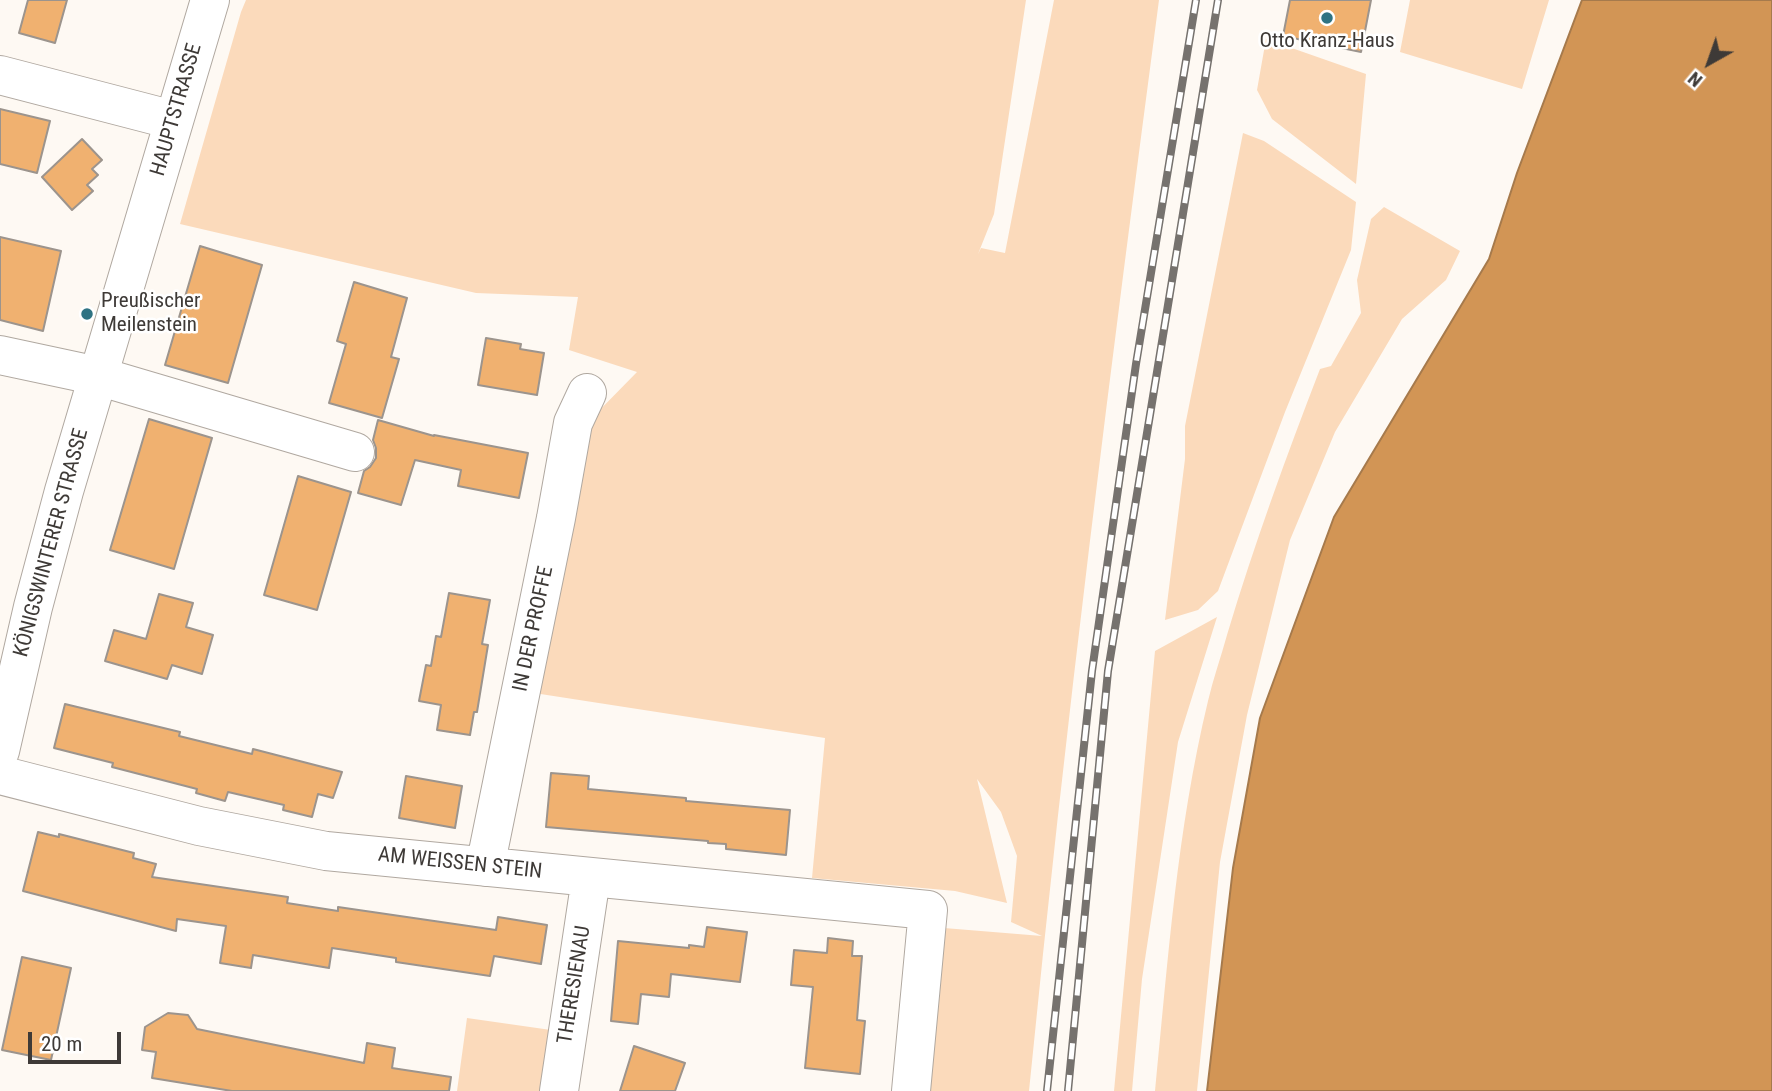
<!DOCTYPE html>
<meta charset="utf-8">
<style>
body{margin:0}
#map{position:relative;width:1772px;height:1091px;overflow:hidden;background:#fef9f3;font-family:"Roboto Condensed",sans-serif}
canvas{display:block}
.north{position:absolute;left:1674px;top:28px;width:70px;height:70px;-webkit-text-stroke:5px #fff;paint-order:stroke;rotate:220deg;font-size:19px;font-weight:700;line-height:28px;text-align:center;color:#3e3a37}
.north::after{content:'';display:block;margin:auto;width:24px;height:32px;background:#3e3a37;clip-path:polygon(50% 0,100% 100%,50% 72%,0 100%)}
.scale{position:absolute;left:28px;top:1032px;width:93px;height:32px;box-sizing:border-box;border:4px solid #3e3a37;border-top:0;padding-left:9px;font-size:21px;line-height:24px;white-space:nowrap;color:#3e3a37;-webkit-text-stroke:5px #fff;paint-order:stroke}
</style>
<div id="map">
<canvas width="1772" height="1091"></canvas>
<div class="north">N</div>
<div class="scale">20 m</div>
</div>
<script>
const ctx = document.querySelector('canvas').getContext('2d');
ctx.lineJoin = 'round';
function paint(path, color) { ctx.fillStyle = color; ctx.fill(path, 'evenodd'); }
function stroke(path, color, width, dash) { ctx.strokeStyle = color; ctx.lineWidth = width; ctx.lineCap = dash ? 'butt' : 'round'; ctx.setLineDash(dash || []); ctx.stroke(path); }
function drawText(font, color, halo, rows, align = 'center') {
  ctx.font = font + ' "Roboto Condensed",sans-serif'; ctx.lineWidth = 5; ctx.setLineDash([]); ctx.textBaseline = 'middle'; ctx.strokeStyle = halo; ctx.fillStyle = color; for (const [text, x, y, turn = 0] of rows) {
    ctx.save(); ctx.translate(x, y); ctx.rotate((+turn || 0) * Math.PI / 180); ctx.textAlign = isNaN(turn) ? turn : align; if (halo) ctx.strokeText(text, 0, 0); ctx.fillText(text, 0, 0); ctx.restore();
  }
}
paint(new Path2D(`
 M 246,0 L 1026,0 L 994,214 L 978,254 L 981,248 L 1005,253 L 1054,0 L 1159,0 C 1111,363 1065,726 1029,1091 L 930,1091 L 944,928 L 1042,936 L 1011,922 L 1017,856 L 1001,812 L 977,779 L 1007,903 L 955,891 L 812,878 L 825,738 L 534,693 L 585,425 L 637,372 L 569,350 L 578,297 L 476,293 L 180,224 L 241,12 Z
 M 1410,0 L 1549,0 L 1522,89 L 1400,52 Z
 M 1266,39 L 1366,74 L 1356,184 L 1272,119 L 1257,90 Z
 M 1243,133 L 1264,141 L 1356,202 L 1351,250 L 1285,412 L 1218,591 L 1198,610 L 1165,620 L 1185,459 L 1185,426 Z
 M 1384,207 L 1460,251 L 1446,280 L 1402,319 L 1335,432 L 1290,540 L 1247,715 L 1220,862 L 1197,1091 L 1155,1091 C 1168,961 1177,829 1208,701 C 1213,679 1221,657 1227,635 C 1254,545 1286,457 1320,369 L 1331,366 L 1361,313 L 1357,280 L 1371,219 Z
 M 1217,617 L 1178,742 L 1142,979 L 1132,1091 L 1114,1091 L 1155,651 Z
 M 467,1018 L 551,1030 L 543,1091 L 457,1091 Z`), '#fbdabb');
const water = new Path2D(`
 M 1582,0 L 1772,0 L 1772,1091 L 1207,1091 L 1233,868 L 1260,718 L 1334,517 L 1489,259 L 1517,173 Z`);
paint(water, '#d29555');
stroke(water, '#a67a4c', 2);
const building = new Path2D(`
 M 28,0 L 67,0 L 55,43 L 19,33 Z
 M 1290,0 L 1371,0 L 1361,52 L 1283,36 Z
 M 0,109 L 50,121 L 37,173 L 0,164 Z
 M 82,139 L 102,160 L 92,169 L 98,175 L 87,185 L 93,191 L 72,210 L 42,177 Z
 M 0,237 L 61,251 L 43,331 L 0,320 Z
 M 200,246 L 262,265 L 228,383 L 165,365 Z
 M 354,282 L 407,298 L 391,357 L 399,359 L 382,418 L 329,403 L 346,344 L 337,341 Z
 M 486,338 L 521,344 L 520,349 L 544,353 L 537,395 L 478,385 Z
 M 149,419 L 212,438 L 174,569 L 110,550 Z
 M 378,420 L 434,436 L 434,435 L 528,453 L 519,498 L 458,486 L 461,470 L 415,460 L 401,505 L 358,493 L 364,471 L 370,467 L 376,458 L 376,448 L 373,440 Z
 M 298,476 L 351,492 L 317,610 L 264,595 Z
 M 449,593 L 490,600 L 482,644 L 488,645 L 477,712 L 474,712 L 470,735 L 437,730 L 441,705 L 419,701 L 426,665 L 431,666 L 436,636 L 441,637 Z
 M 159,594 L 193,603 L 186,627 L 213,635 L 202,674 L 172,665 L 167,679 L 105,661 L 114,630 L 146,639 Z
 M 65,704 L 180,732 L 179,736 L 252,754 L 253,749 L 342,772 L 333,798 L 318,794 L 312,817 L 283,810 L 284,805 L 228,792 L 225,801 L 196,793 L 197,789 L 112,767 L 113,763 L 54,748 Z
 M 551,773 L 589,776 L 588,789 L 686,798 L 686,801 L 790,810 L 786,855 L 726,849 L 726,844 L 708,843 L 708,841 L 546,827 Z
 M 406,776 L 462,786 L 455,828 L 399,818 Z
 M 38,832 L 59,837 L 59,834 L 134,853 L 133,858 L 156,864 L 152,877 L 288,897 L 287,903 L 338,911 L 338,907 L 496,930 L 498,917 L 547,925 L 541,964 L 494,956 L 490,976 L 396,962 L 396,958 L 332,948 L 329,968 L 253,955 L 251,968 L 220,963 L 226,926 L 177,919 L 176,931 L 23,891 Z
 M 707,927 L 747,932 L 740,982 L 671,974 L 669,997 L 641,994 L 638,1024 L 611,1021 L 618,941 L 689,948 L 689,945 L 704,947 Z
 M 828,938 L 853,941 L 852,956 L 862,956 L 857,1020 L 865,1021 L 860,1074 L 805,1068 L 813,987 L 791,985 L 794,950 L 827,953 Z
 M 22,957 L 71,968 L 51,1060 L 2,1050 Z
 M 168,1013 L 188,1015 L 197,1029 L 364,1063 L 367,1043 L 395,1048 L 392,1068 L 451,1077 L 449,1091 L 232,1091 L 152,1078 L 156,1052 L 142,1050 L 145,1027 Z
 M 634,1046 L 685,1063 L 675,1091 L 620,1091 Z`);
paint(building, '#f0b170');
stroke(building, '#9c948d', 2);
const minor = new Path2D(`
 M 0,75 L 173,120
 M 0,355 L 98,376 L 355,452
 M 0,775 L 199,826 L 326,851 L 928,910 L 911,1091
 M 485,867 L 556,518 L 573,423 L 587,393
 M 559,1091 L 591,878`);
const major = new Path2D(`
 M 0,751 L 33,607 L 64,491 L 210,0`);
stroke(minor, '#b0a8a0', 40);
stroke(major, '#b0a8a0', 40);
stroke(minor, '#fff', 38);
stroke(major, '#fff', 38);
const rail = new Path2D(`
 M 1047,1091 L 1092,671 L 1136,364 L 1196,0
 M 1068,1091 L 1108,671 L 1218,0`);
stroke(rail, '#76726e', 8);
stroke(rail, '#fff', 5, [16]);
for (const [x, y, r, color] of [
 [1327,18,7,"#2f7383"],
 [87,314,7,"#2f7383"]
]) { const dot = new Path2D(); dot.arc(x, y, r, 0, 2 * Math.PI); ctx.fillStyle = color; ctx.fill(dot); stroke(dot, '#fff', 2.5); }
drawText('21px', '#3e3a37', '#fff', [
 ["Otto Kranz-Haus",1327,42],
 ["Preußischer",101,302,"left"],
 ["Meilenstein",101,326,"left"]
]);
drawText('21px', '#3e3a37', '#fff', [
 ["HAUPTSTRASSE",177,110,-74],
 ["KÖNIGSWINTERER STRASSE",52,543,-75],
 ["IN DER PROFFE",534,629,-78],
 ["AM WEISSEN STEIN",460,864,6],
 ["THERESIENAU",575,985,-81]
]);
</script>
